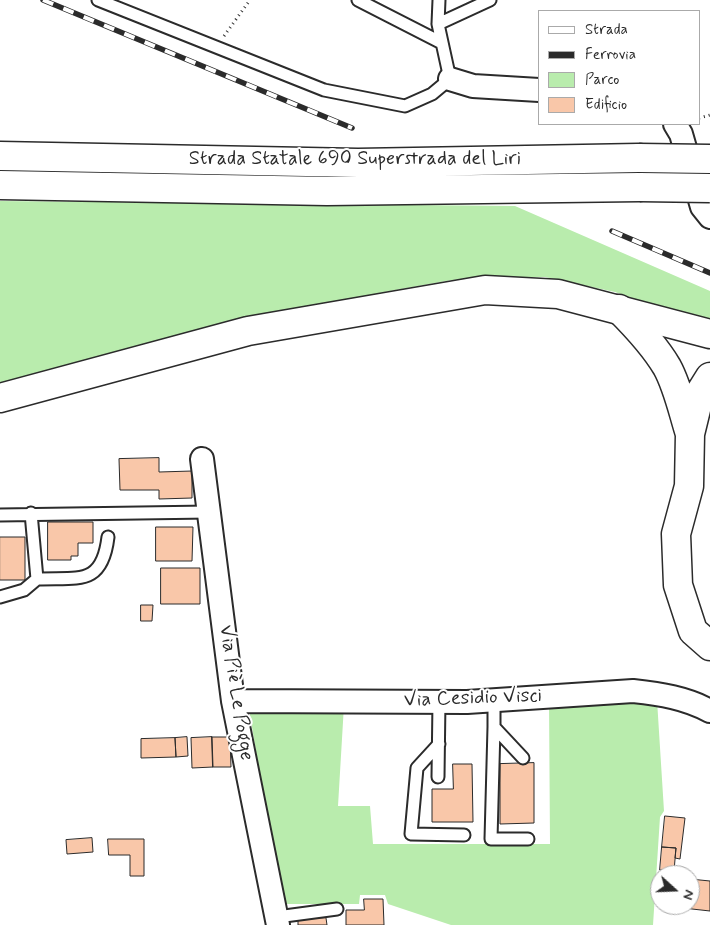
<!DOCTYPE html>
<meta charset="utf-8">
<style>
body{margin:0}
#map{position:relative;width:710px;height:925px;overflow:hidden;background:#fff;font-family:Mynerve,sans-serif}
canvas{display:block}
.legend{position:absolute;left:538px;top:10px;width:162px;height:115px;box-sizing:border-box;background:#fff;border:1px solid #aaa;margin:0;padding:6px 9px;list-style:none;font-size:15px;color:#2b2b2b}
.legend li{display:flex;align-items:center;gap:10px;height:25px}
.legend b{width:25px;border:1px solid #aaa}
.north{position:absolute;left:650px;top:865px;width:50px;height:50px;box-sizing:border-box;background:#fff;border:1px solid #aaa;border-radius:50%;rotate:110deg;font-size:14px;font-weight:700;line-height:20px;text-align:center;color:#2b2b2b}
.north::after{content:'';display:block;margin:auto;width:18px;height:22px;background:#2b2b2b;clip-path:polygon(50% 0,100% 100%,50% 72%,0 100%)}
</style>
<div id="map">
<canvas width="710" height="925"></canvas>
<ul class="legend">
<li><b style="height:6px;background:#fff"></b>Strada</li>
<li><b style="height:6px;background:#2b2b2b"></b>Ferrovia</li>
<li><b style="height:14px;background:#b9ecad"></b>Parco</li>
<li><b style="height:14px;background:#f9c7a9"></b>Edificio</li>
</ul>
<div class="north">N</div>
</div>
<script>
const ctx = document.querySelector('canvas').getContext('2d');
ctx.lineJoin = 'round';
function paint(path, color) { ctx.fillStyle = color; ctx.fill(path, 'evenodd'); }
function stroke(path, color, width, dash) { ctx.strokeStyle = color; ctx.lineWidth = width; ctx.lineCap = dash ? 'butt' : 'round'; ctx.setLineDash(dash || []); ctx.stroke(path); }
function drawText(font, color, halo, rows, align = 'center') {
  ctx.font = font + ' Mynerve,sans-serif'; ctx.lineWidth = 4; ctx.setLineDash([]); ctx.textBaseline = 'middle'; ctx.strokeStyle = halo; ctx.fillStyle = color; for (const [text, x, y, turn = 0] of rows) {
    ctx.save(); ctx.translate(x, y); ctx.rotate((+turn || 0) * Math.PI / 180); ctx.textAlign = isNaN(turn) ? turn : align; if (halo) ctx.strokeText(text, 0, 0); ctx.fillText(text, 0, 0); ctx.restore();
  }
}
paint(new Path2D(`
 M 0,201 L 515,206 L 710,291 L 710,327 L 615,292 L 545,277 L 452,280 L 379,293 L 0,384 Z
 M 549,700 L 657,700 L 664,811 L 660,817 L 653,925 L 451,925 L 388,904 L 385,895 L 360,895 L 359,904 L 281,904 L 249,709 L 344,705 L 338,806 L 370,806 L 373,844 L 550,844 Z`), '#b9ecad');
const building = new Path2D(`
 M 159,458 L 159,472 L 192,471 L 192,498 L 159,499 L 159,490 L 120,490 L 119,459 Z
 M 48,522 L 93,522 L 93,543 L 78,543 L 78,556 L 71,556 L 71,560 L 48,560 Z
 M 156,527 L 193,527 L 192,561 L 156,561 Z
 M 0,537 L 25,537 L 25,580 L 0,580 Z
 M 161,568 L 200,568 L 200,604 L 161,604 Z
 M 141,605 L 153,605 L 152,621 L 141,621 Z
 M 187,737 L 188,756 L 176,757 L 175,738 Z
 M 212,737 L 230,737 L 231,767 L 213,767 Z
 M 212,737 L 213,767 L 192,768 L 191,738 Z
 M 175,738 L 176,757 L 141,758 L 141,739 Z
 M 534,763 L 534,823 L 500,824 L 500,764 Z
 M 453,764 L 472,764 L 473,822 L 432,822 L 432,789 L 453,789 Z
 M 665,816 L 685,818 L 680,859 L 675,858 L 676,848 L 662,847 Z
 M 92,838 L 93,852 L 67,854 L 66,840 Z
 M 108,839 L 144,839 L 144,876 L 130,876 L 130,855 L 109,855 Z
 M 662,847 L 676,848 L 674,871 L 660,870 Z
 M 690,879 L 710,881 L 710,911 L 683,908 L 683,905 L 690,905 Z
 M 364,899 L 383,899 L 384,925 L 346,925 L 346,910 L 364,910 Z
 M 326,918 L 327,925 L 298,925 L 298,919 Z`);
paint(building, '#f9c7a9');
stroke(building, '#2b2b2b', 1);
const lane = new Path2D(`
 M 98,0 L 324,90 L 405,106 L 432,94 L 450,79 L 438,24 L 490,0
 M 358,0 L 442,43
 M 438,24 L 439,0
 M 0,515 L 209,512
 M 37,579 C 78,577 102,587 108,537
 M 0,597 L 24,590 L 37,579 L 31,513
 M 494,700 L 494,727 L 523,758
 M 494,727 L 491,839 L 528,839
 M 439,744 L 417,768 L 411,834 L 464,835
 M 438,777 L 439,701
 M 277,917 L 337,909`);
const street = new Path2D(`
 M 450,79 L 473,86 L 539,90
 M 675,124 L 681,134 L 702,207 L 710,217
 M 202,459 L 233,701 L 278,925
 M 233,701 L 467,702 L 633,691 C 661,694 686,698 710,711`);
const secondary = new Path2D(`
 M 619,309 C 637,327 654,345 667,367 C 678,387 683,412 690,434
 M 710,377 L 700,393 L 690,434 L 689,486 L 676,534 L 678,585 L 693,631 L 710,646`);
const highway = new Path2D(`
 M 0,156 L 358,163 L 639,158
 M 0,185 L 327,191 L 640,187
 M 0,398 L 248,331 L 485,290 L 558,294 L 710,334`);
stroke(lane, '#2b2b2b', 15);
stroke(street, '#2b2b2b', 26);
stroke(secondary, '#2b2b2b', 31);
stroke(highway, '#2b2b2b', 31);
stroke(new Path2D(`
 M 224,36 L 250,0
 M 699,118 L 710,115`), '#2b2b2b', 3, [1, 4]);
stroke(lane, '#fff', 11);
stroke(street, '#fff', 22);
stroke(secondary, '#fff', 28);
stroke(highway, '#fff', 28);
const rail = new Path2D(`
 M 43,0 L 352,128
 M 612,231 L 710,273`);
stroke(rail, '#2b2b2b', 5.5);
stroke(rail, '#fff', 4, [11]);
const highwayBridge = new Path2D(`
 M 639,158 L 710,159
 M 640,187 L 710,188`);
stroke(highwayBridge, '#2b2b2b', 31, []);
stroke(highwayBridge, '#fff', 28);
drawText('20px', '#2b2b2b', '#fff', [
 ["Strada Statale 690 Superstrada del Liri",355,160],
 ["Via Piè Le Pogge",235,693,81],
 ["Via Cesidio Visci",473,699,-2]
]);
</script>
